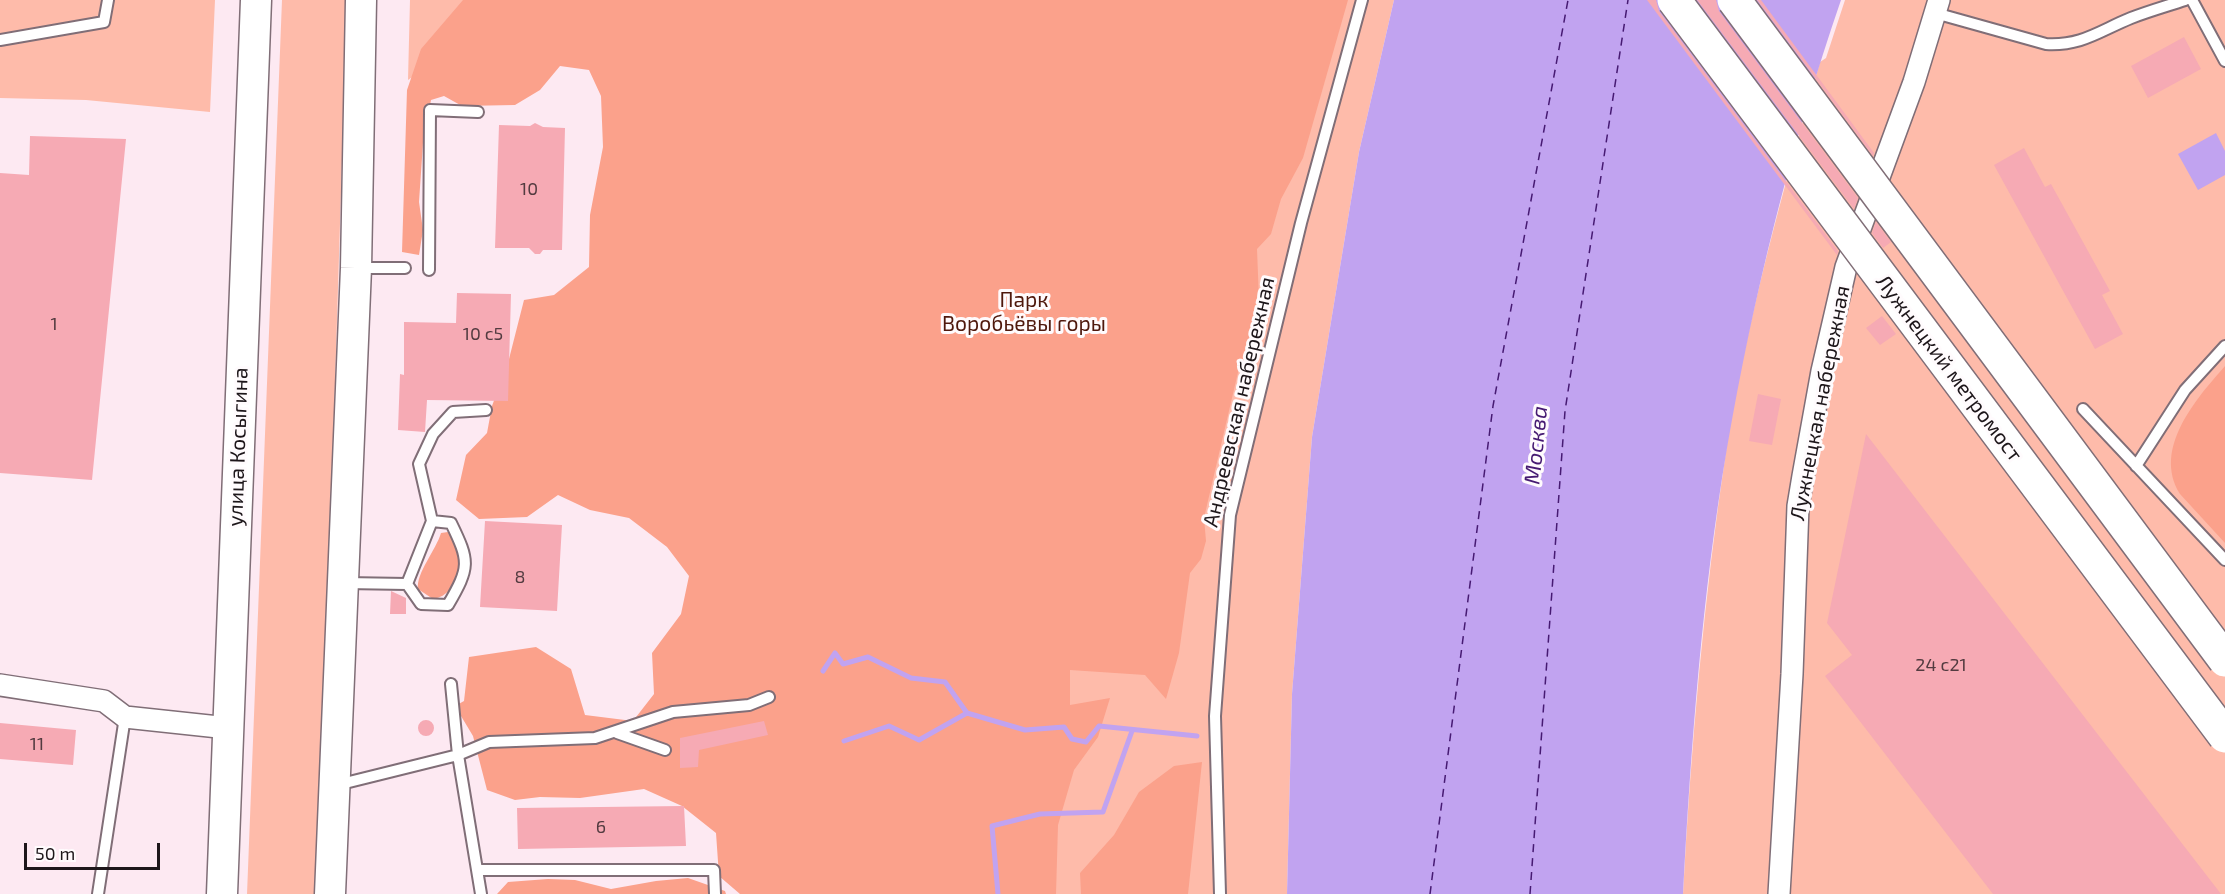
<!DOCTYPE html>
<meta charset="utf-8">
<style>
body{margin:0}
#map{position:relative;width:2225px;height:894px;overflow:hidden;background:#fde9f2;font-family:"Exo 2",sans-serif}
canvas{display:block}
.scale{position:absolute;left:24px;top:843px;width:136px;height:27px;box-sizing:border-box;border:3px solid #1d161a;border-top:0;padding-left:8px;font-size:18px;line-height:21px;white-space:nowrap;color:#1d161a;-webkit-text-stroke:4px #fffbfd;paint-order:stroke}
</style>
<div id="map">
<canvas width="2225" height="894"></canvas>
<div class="scale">50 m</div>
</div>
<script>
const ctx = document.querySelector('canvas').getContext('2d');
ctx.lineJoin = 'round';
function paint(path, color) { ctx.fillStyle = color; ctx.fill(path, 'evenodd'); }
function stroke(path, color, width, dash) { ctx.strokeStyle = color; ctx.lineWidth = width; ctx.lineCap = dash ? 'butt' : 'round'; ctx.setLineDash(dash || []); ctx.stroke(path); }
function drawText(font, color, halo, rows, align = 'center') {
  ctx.font = font + ' "Exo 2",sans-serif'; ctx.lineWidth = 6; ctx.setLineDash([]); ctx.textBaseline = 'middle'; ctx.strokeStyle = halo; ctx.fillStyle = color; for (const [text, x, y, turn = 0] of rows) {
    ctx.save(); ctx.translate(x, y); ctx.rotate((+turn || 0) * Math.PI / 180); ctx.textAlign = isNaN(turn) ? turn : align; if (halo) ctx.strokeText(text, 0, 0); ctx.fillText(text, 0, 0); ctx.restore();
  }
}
paint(new Path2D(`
 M 0,0 L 215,0 L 210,112 L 86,100 L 0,98 Z
 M 282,0 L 347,0 L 319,894 L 247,894 Z
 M 410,0 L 524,0 L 408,80 Z
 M 717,0 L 1394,0 L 1359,152 L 1312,437 L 1292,694 L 1287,894 L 808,894 Z
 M 1845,0 L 2225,0 L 2225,894 L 1683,894 C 1691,746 1704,597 1726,451 C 1747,319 1783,190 1820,62 L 1826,58 Z`), '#febbaa');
paint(new Path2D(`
 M 463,0 L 1348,0 L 1303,158 L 1281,199 L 1271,234 L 1257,249 L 1259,300 L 1257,332 L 1239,368 L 1204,518 L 1206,541 L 1201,559 L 1190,573 L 1179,653 L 1166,699 L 1145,675 L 1070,670 L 1070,705 L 1110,698 L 1098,737 L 1074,770 L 1058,825 L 1056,894 L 740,894 L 719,876 L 716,833 L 682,806 L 644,789 L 580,798 L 540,797 L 515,800 L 487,790 L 473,736 L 455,706 L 464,701 L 469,657 L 536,647 L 571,669 L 585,715 L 633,721 L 654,694 L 652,653 L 681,614 L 689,576 L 667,547 L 629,518 L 590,510 L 558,495 L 527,517 L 479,519 L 456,500 L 466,455 L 487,433 L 492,406 L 509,359 L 524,300 L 554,295 L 589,267 L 590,215 L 603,147 L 601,96 L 589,70 L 560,66 L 540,90 L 515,105 L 462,106 L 444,96 L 431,100 L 423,143 L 419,202 L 423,230 L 419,255 L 402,252 L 407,90 L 421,49 Z
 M 2225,366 L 2225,543 L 2180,494 C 2152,449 2196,399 2225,366 Z
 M 448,532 C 466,550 462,595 433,599 L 418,589 C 416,573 436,550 441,533 Z
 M 1202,762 L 1188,894 L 1081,894 L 1080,873 L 1114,835 L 1139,792 L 1174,766 Z
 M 688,878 L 725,891 L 726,894 L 497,894 L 508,882 L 548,879 L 575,880 L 611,889 L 656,881 Z`), '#fba18b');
paint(new Path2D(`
 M 1394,0 L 1841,0 C 1791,145 1753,296 1727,448 C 1702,595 1691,745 1683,894 L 1287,894 L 1292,694 L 1312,437 L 1359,152 Z
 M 2216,133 L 2225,151 L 2225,175 L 2198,190 L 2178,154 Z`), '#c1a3f0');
stroke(new Path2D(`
 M 823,671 L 835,653 L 843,664 L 868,657 L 911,678 L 945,682 L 967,713
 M 844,741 L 889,726 L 919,740 L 967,713 L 1025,730 L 1064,727 L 1072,739 L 1086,742 L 1099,726 L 1197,736
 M 998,894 L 992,826 L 1040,814 L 1103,812 L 1132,731`), '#c1a3f0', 5);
stroke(new Path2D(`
 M 1430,894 L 1493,406 L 1568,0
 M 1530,894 L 1565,411 L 1628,0`), '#461a72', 1.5, [8, 6]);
paint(new Path2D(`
 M 1647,0 L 1656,0 L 1659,11 L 1838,251 L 1837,255 Z
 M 1697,0 L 1716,0 L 1719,11 L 1858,198 L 1854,209 Z
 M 1757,0 L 1761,0 L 1874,153 L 1873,156 Z
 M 2184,37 L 2201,69 L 2148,98 L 2131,66 Z
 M 535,123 L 543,127 L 565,128 L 562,250 L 543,250 L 540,254 L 535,254 L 529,248 L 495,248 L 499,125 L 530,126 Z
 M 30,136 L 126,139 L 92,480 L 0,473 L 0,173 L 29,175 Z
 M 2024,148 L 2045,187 L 2051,184 L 2110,291 L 2102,295 L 2123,334 L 2095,349 L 1994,165 Z
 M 1876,222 L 1891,242 L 1883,248 L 1872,233 Z
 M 457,293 L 511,294 L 508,401 L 427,400 L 425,432 L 398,430 L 400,374 L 404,375 L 404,322 L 456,323 Z
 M 1882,316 L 1896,334 L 1880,345 L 1866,328 Z
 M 1758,394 L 1781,399 L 1772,445 L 1749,441 Z
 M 1866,434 L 2221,894 L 1993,894 L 1825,676 L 1852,655 L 1827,623 Z
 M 485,521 L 562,525 L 557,611 L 480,607 Z
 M 391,591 L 406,598 L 406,614 L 390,614 Z
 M418 728a8 8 0 1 1 16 0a8 8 0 1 1-16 0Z
 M 764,721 L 768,735 L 699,750 L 698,767 L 680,768 L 680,738 Z
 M 0,723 L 76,730 L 73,765 L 0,759 Z
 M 684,806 L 686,846 L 518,849 L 517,808 Z`), '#f6aab4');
const service = new Path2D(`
 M 2192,0 L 2225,61
 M 1935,13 L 2046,44 C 2082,46 2099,31 2131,18 C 2149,11 2167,6 2185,0
 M 0,40 L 104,22 L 108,0
 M 359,268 L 405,268
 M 429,270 L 430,110 L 478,112
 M 2083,409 L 2225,560
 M 2136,466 L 2185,390 L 2225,346
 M 432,521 L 451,523 C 470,562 470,567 448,605 L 421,604 L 407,584 Z
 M 432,521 L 419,464 L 433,434 L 453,412 L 486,410
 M 345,583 L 407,584
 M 451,684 L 458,755 L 481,894
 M 617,733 L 665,750
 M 337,785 L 458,755 L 489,742 L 595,738 L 673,712 L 749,705 L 769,697
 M 478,870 L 714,870 L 715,894
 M 98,894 L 125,717
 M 1220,894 L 1215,716 L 1230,515 L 1301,223 L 1362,0`);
const minor = new Path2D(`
 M 0,685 L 104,701 L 125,717 L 228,728
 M 1779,894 L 1792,674 L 1798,506 L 1803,476 L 1822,371 L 1846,267 L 1914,82 L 1939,0`);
const secondary = new Path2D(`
 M 222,894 L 256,0
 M 330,894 L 356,268 L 361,0`);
stroke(service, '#806e77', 14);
stroke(minor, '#806e77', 24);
stroke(secondary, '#806e77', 33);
stroke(service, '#fff', 10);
stroke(minor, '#fff', 21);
stroke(secondary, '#fff', 30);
const primaryBridge = new Path2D(`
 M 1674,0 L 2225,736
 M 1734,0 L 2225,660`);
stroke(primaryBridge, '#806e77', 36, []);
stroke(primaryBridge, '#fff', 33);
drawText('18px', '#533b40', null, [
 ["10",529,189],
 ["1",54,324],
 ["10 с5",483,334],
 ["8",520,577],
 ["24 с21",1941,665],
 ["11",37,744],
 ["6",601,827]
]);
drawText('21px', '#4f180c', '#fffbfd', [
 ["Парк",1024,300],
 ["Воробьёвы горы",1024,324]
]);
drawText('21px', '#1d161a', '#fffbfd', [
 ["Лужнецкий метромост",1949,368,53],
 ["Андреевская набережная",1239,402,-77],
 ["Лужнецкая набережная",1820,403,-79],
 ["улица Косыгина",238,447,-88]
]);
drawText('italic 22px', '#461a72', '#fffbfd', [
 ["Москва",1536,445,-84]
]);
</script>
